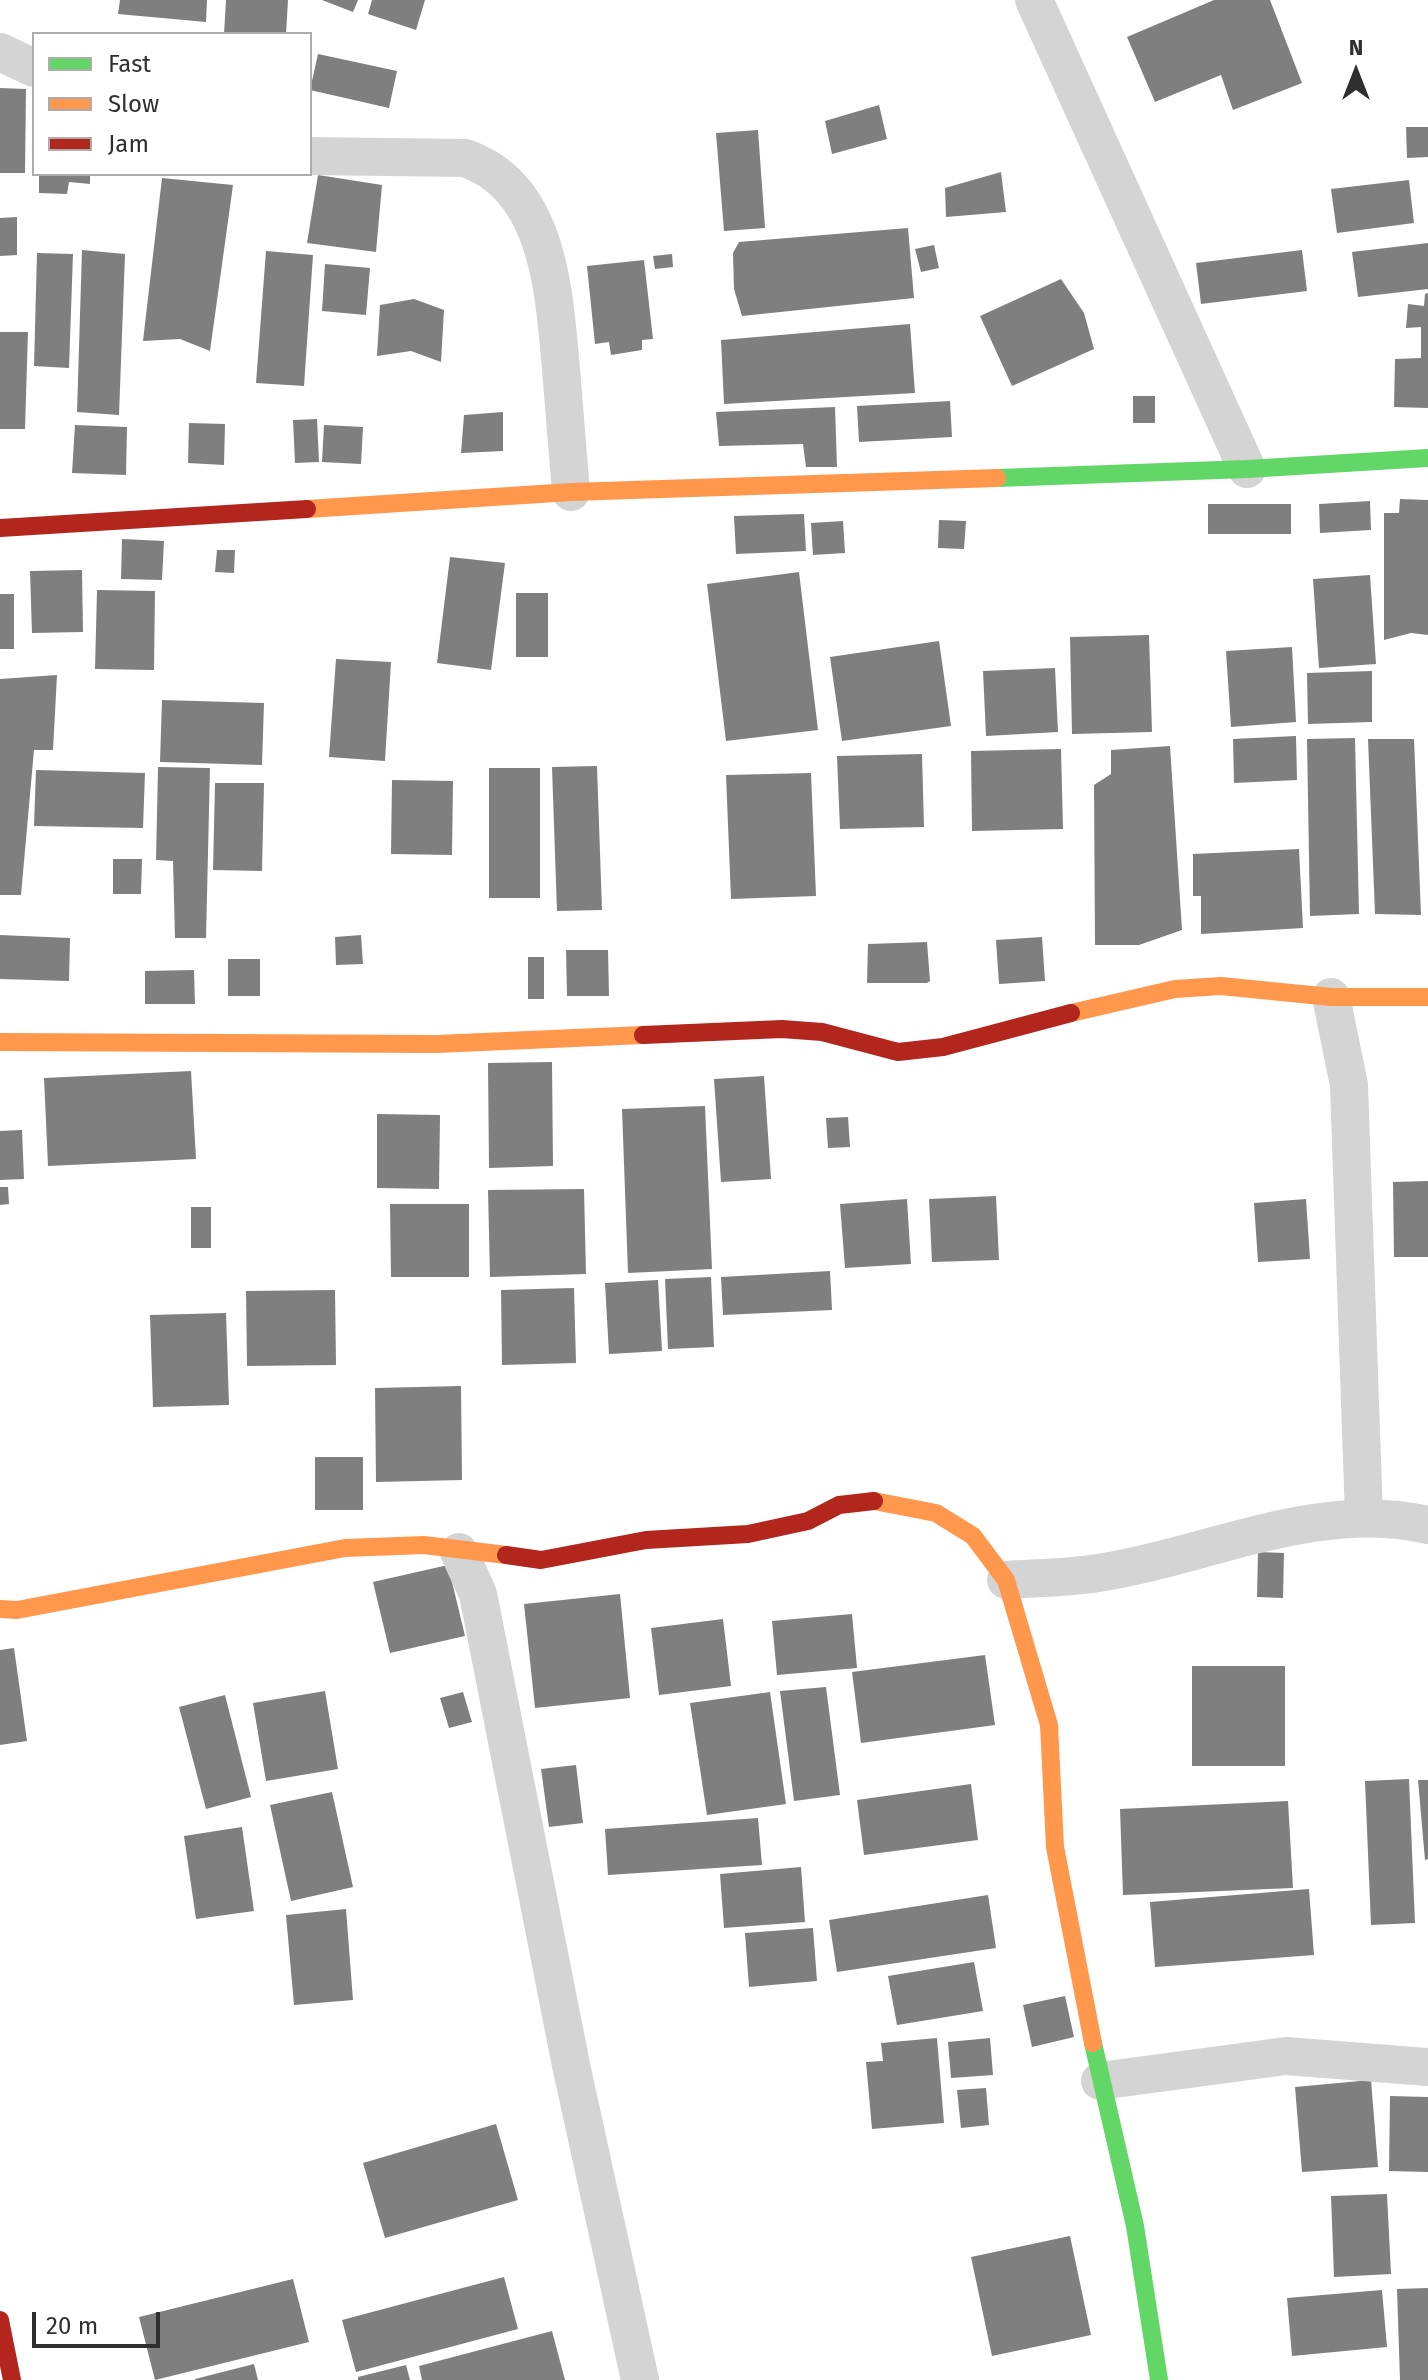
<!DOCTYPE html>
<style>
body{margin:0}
#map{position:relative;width:1428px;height:2380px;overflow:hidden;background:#fff;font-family:"Fira Sans",sans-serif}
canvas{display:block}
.legend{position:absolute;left:32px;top:32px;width:280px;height:144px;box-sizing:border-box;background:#fff;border:2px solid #acacac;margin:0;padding:10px 14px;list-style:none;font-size:24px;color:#2f2f2f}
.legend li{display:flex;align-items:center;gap:16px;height:40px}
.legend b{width:40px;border:2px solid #acacac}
.north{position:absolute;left:1316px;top:32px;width:80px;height:80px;-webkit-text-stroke:6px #fff;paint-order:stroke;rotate:0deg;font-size:22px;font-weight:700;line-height:32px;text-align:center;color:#2f2f2f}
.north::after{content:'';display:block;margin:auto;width:28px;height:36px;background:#2f2f2f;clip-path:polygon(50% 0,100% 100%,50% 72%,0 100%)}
.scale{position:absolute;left:32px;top:2312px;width:128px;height:36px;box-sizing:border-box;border:4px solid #2f2f2f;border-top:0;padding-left:10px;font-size:24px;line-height:28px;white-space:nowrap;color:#2f2f2f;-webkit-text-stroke:6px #fff;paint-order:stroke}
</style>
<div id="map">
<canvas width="1428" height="2380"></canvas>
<ul class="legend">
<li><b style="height:10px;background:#63d668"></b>Fast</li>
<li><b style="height:10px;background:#ff974d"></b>Slow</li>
<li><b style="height:10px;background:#b3261e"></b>Jam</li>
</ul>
<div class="north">N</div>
<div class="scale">20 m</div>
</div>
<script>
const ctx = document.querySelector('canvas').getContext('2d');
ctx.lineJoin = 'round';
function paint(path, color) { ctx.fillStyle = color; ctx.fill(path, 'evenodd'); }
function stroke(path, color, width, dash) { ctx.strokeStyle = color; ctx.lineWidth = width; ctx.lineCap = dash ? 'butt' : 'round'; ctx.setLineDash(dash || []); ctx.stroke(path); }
paint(new Path2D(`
 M 120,0 L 207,0 L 206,22 L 118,14 Z
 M 226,0 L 288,0 L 286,34 L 224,34 Z
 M 322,0 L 358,0 L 353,12 Z
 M 372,0 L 425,0 L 416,30 L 368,14 Z
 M 1214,0 L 1270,0 L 1302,83 L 1233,110 L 1221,75 L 1155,102 L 1127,37 Z
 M 318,54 L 397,71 L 389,108 L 310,90 Z
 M 0,88 L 26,89 L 25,173 L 0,173 Z
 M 879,105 L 887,139 L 832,154 L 825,121 Z
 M 1406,127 L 1428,127 L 1428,157 L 1407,158 Z
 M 758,130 L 765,228 L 724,231 L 716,133 Z
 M 1001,172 L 1006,212 L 946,217 L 945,188 Z
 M 39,174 L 90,174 L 90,184 L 69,182 L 67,194 L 39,193 Z
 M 318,175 L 382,185 L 376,252 L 307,243 Z
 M 162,178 L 233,185 L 210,351 L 180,339 L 143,341 Z
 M 1409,180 L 1414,223 L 1337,233 L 1331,189 Z
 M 17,217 L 17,255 L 0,256 L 0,218 Z
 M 908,228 L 914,298 L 742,316 L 734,289 L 733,253 L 739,242 Z
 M 1428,243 L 1428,289 L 1358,297 L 1352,252 Z
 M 934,245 L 939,268 L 921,272 L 915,249 Z
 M 82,250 L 125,254 L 119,415 L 77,412 Z
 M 1302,250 L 1307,291 L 1201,304 L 1196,263 Z
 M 266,251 L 313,255 L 304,386 L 256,383 Z
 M 37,253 L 73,254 L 69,368 L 34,366 Z
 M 672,254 L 673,267 L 655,269 L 653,256 Z
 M 644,260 L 653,339 L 642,340 L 642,350 L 611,355 L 609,342 L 595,344 L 587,266 Z
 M 325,264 L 370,268 L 366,315 L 322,311 Z
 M 1061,279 L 1084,313 L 1094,349 L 1012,386 L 980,316 Z
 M 1428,293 L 1428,408 L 1394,407 L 1395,359 L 1421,358 L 1421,327 L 1406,328 L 1408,304 L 1424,306 L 1425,294 Z
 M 414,299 L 444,310 L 441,362 L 411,351 L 377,356 L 380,305 Z
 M 910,324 L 915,393 L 724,404 L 721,340 Z
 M 0,332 L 28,332 L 25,429 L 0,429 Z
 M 1133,396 L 1155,396 L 1155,423 L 1133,423 Z
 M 950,401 L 952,437 L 859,442 L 857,406 Z
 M 835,407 L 837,467 L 806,467 L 803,444 L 719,446 L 716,412 Z
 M 503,412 L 503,451 L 461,453 L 464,415 Z
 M 317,419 L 319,462 L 295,463 L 293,420 Z
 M 189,423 L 225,424 L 224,465 L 188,463 Z
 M 75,425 L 127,427 L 126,475 L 72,473 Z
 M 324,425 L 363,427 L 361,464 L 322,462 Z
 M 1400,499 L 1428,500 L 1428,635 L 1411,633 L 1384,640 L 1384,513 L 1399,513 Z
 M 1370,501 L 1371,530 L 1320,533 L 1319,504 Z
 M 1208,504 L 1291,504 L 1291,534 L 1208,534 Z
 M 804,514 L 806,551 L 736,554 L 734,516 Z
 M 939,520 L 966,521 L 964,549 L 938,548 Z
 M 843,521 L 845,553 L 813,555 L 811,523 Z
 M 122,539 L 164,541 L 162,580 L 121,579 Z
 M 217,550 L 235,550 L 234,573 L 215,572 Z
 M 450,557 L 505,563 L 491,670 L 437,663 Z
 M 82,570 L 83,632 L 32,633 L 30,571 Z
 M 799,572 L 818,730 L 726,741 L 707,584 Z
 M 1370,575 L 1376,664 L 1319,668 L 1313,579 Z
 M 97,590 L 155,591 L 154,670 L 95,669 Z
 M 516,593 L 548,593 L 548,657 L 516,657 Z
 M 0,594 L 14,594 L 14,649 L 0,649 Z
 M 1149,635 L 1152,732 L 1072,734 L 1070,637 Z
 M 939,641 L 951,726 L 842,741 L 830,657 Z
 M 1292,647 L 1296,722 L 1231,727 L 1226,651 Z
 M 336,659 L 391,662 L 385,761 L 329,757 Z
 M 1055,668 L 1058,732 L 986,736 L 983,671 Z
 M 1372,671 L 1372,722 L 1308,724 L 1307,673 Z
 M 57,675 L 53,750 L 34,750 L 21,895 L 0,895 L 0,679 Z
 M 162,700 L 264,703 L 262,765 L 160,762 Z
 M 1296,736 L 1297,780 L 1234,783 L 1233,739 Z
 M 1355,738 L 1359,914 L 1310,916 L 1307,739 Z
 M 1368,739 L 1414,739 L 1421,915 L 1375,914 Z
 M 1170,746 L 1182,930 L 1139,945 L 1095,945 L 1094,785 L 1111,774 L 1111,750 Z
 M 1061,749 L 1063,829 L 972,831 L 971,751 Z
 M 922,754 L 924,827 L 840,829 L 837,756 Z
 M 597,766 L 602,910 L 557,911 L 552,767 Z
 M 158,767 L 210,768 L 206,938 L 175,938 L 173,861 L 156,860 Z
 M 489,768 L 540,768 L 540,898 L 489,898 Z
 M 36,770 L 145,773 L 143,828 L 34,826 Z
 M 811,773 L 816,896 L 731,899 L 726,775 Z
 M 392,780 L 453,781 L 452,855 L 391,854 Z
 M 215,783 L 264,783 L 262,871 L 213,870 Z
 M 1299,849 L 1303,928 L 1201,934 L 1201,896 L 1193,896 L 1193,854 Z
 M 113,859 L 142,859 L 141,894 L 113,894 Z
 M 0,935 L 70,938 L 69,981 L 0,979 Z
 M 361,935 L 363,964 L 336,965 L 335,937 Z
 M 1042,937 L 1045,981 L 999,984 L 996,940 Z
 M 927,942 L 930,981 L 927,983 L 867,983 L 868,944 Z
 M 566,950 L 608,950 L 609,996 L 567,996 Z
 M 528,957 L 544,957 L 544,999 L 528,999 Z
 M 228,959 L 260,959 L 260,996 L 228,996 Z
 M 194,970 L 195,1004 L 145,1004 L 145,971 Z
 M 552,1062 L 553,1166 L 489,1168 L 488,1063 Z
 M 191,1071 L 196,1159 L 48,1166 L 44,1078 Z
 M 764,1076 L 771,1179 L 721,1182 L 714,1079 Z
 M 705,1106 L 712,1269 L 628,1273 L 622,1109 Z
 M 377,1114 L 440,1115 L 439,1189 L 377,1188 Z
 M 848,1117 L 850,1147 L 828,1148 L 826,1118 Z
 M 22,1130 L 24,1179 L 0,1180 L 0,1131 Z
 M 1428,1181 L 1428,1257 L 1394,1257 L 1393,1182 Z
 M 0,1187 L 8,1187 L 9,1204 L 0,1205 Z
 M 584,1189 L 586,1274 L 490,1277 L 488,1190 Z
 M 996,1196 L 999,1260 L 932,1262 L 929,1199 Z
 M 907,1199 L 911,1264 L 845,1268 L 840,1204 Z
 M 1306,1199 L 1310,1259 L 1258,1262 L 1254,1203 Z
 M 390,1204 L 469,1204 L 469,1277 L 391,1277 Z
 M 191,1207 L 211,1207 L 211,1248 L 191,1248 Z
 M 830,1271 L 832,1310 L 723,1315 L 721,1277 Z
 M 711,1277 L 714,1347 L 668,1349 L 665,1279 Z
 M 658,1280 L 662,1351 L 609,1354 L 605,1283 Z
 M 574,1288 L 576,1363 L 502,1365 L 501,1290 Z
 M 335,1290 L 336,1365 L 247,1366 L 246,1291 Z
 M 226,1313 L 229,1405 L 153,1407 L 150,1315 Z
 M 461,1386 L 462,1480 L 376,1482 L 375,1388 Z
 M 315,1457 L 363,1457 L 363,1510 L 315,1510 Z
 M 1258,1552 L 1284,1553 L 1283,1598 L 1257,1597 Z
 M 448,1565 L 465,1636 L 390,1653 L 373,1582 Z
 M 620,1594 L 630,1698 L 535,1708 L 524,1604 Z
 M 852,1614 L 857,1668 L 777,1675 L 772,1621 Z
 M 723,1619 L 731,1686 L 659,1695 L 651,1628 Z
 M 14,1648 L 27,1741 L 0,1745 L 0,1650 Z
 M 985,1655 L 995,1725 L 861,1743 L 852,1672 Z
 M 1192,1666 L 1285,1666 L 1285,1766 L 1192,1766 Z
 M 826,1687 L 840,1795 L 794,1801 L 780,1691 Z
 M 325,1691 L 338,1769 L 266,1781 L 253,1703 Z
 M 463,1692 L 472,1722 L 449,1728 L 440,1698 Z
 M 770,1692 L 786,1804 L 707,1815 L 690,1703 Z
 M 225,1695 L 251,1797 L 206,1809 L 179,1707 Z
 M 576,1765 L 583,1823 L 549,1827 L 541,1769 Z
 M 1409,1779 L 1415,1923 L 1371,1925 L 1365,1781 Z
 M 1418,1780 L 1428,1780 L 1428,1859 L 1425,1860 Z
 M 971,1784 L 978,1840 L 864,1855 L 857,1800 Z
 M 332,1792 L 353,1887 L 291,1901 L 270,1805 Z
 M 1288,1801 L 1293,1888 L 1123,1895 L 1120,1809 Z
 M 758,1818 L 762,1865 L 608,1875 L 605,1829 Z
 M 242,1827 L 254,1911 L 196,1919 L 184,1836 Z
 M 801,1867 L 805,1922 L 724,1928 L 720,1874 Z
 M 1309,1889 L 1314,1955 L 1155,1967 L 1150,1902 Z
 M 988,1895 L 996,1948 L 837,1972 L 829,1920 Z
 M 346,1909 L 353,2000 L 294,2005 L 286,1915 Z
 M 813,1928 L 817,1981 L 749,1987 L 745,1933 Z
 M 974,1962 L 983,2011 L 897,2025 L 888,1976 Z
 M 1065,1996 L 1074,2037 L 1032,2047 L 1023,2005 Z
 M 937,2038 L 944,2123 L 872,2129 L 866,2062 L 883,2061 L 881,2043 Z
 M 990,2038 L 993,2075 L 951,2078 L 948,2042 Z
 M 1371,2080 L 1378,2167 L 1302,2172 L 1295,2087 Z
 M 986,2088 L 989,2125 L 961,2128 L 957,2090 Z
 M 1390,2096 L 1428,2097 L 1428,2172 L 1389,2171 Z
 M 496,2124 L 518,2200 L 385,2238 L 363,2163 Z
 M 1387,2194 L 1391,2274 L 1334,2277 L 1331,2196 Z
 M 1070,2236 L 1091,2335 L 992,2356 L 971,2257 Z
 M 504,2277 L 518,2329 L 356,2372 L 342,2320 Z
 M 293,2279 L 309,2342 L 155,2380 L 139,2317 Z
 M 1428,2288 L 1428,2380 L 1400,2380 L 1397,2289 Z
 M 1382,2290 L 1387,2347 L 1292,2356 L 1287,2298 Z
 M 552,2331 L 565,2380 L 422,2380 L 419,2366 Z
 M 254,2364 L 258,2380 L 195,2380 L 195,2379 Z
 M 406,2365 L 410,2380 L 358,2380 L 358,2377 Z`), '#7f7f7f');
stroke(new Path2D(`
 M 1034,0 L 1247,469
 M 0,52 L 34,68
 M 310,156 L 465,158 C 550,187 554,294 561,369 C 564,410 568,451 571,492
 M 1331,997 L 1349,1085 L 1364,1517
 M 459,1552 L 478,1594 L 571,2065 L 640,2380
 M 1006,1580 C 1036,1578 1068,1578 1098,1573 C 1205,1557 1318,1499 1428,1525
 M 1100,2081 L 1286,2056 L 1428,2067`), '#d4d4d4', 38);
stroke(new Path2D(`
 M 997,478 L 1247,469 L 1428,458
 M 1093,2043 L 1135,2226 L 1159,2380`), '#63d668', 18);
stroke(new Path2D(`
 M 307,509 L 571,492 L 997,478
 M 1071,1013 L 1175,989 L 1221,986 L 1331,997 L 1428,997
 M 0,1042 L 437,1044 L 643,1035
 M 874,1501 L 936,1513 L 973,1536 L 1006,1580 L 1049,1725 L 1055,1847 L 1093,2043
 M 0,1609 L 17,1610 L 345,1548 L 424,1545 L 506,1555`), '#ff974d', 18);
stroke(new Path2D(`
 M 0,528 L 307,509
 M 643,1035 L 782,1029 L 822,1032 L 898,1052 L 943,1047 L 1071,1013
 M 506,1555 L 541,1560 L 646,1540 L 748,1534 L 808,1521 L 839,1505 L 874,1501
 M 0,2320 L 12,2380`), '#b3261e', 18);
</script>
